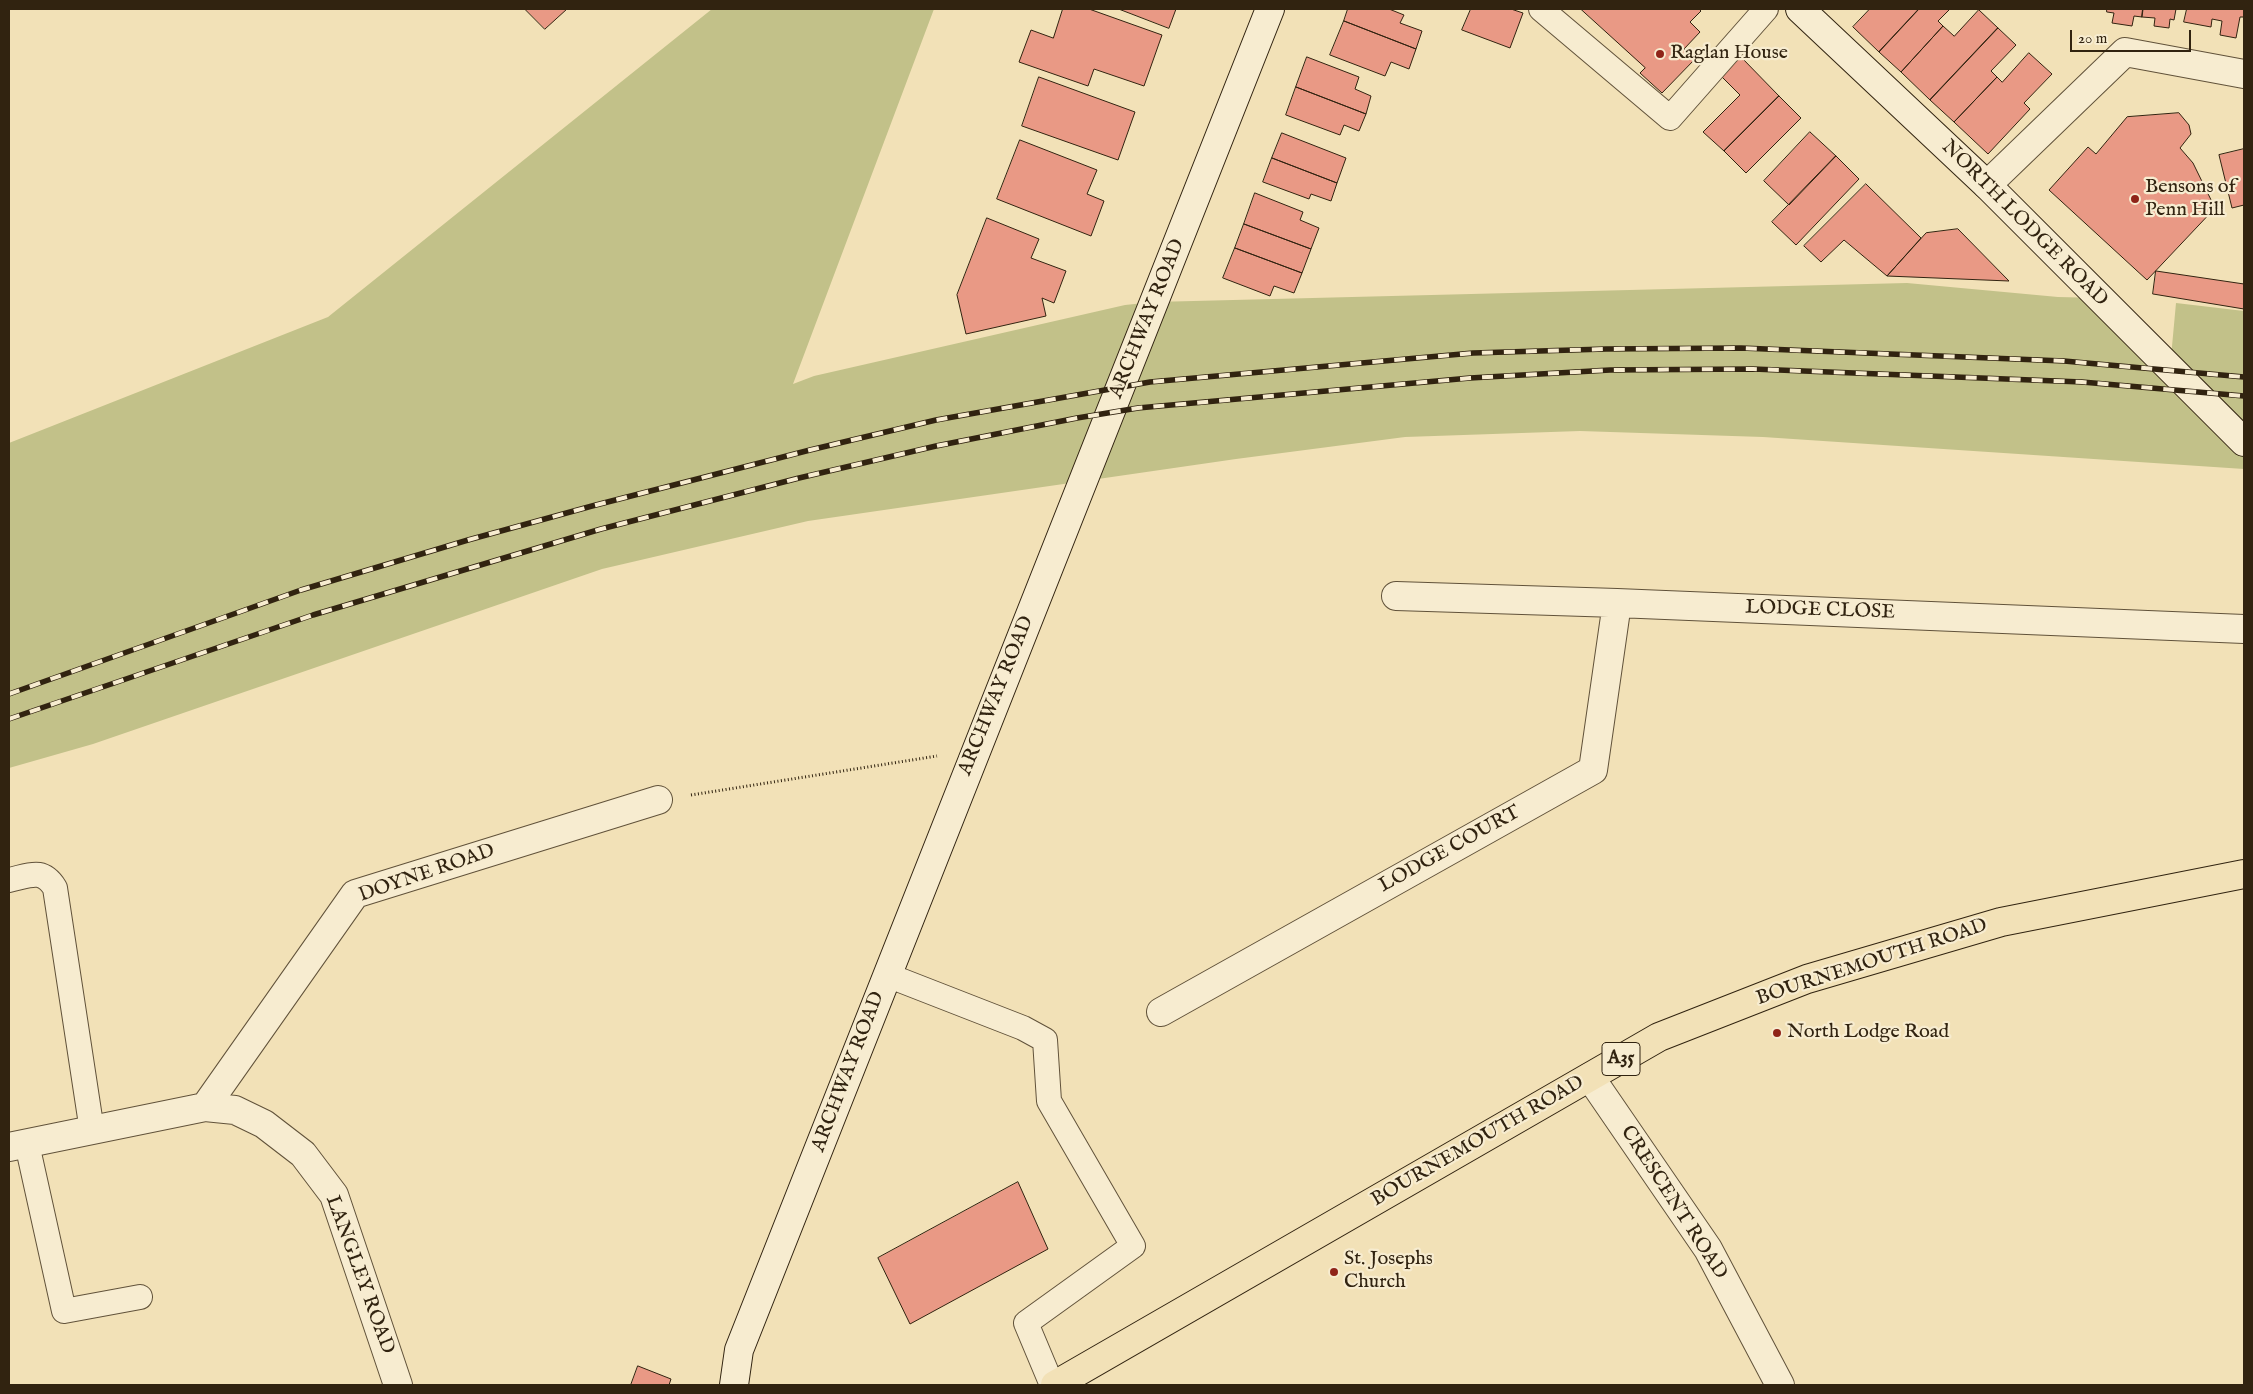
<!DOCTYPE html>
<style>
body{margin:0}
#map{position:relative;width:2253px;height:1394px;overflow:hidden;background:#f2e1b7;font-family:"IM FELL English",serif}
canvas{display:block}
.frame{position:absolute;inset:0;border:10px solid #312310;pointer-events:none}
.scale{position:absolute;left:2070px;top:30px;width:121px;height:22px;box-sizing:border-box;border:2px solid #312310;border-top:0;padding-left:6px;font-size:15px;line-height:18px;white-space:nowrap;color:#312310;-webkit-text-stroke:4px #f7ecd0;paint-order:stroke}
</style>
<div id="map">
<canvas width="2253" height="1394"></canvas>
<div class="frame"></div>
<div class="scale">20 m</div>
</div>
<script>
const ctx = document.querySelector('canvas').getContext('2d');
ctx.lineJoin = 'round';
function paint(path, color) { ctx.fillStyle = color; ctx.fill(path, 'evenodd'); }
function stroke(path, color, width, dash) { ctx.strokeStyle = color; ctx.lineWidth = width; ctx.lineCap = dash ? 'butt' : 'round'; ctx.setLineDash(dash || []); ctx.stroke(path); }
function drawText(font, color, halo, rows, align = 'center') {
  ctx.font = font + ' "IM FELL English",serif'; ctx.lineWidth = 4.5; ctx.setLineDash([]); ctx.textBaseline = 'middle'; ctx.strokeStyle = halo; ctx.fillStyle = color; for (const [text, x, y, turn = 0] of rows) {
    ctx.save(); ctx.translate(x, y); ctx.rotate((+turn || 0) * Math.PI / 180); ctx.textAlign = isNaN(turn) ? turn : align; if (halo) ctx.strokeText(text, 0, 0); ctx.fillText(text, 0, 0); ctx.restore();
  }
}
paint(new Path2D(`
 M 712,9 L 934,9 L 793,384 L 814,376 L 1125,305 L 1154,302 L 1907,283 L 2058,297 L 2100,298 L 2170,368 L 2176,303 L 2244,311 L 2244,469 L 1763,437 L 1580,431 L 1405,437 L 1236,459 L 808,521 L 602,569 L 93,744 L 9,768 L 9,443 L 328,317 Z`), '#c2c189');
const building = new Path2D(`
 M 525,9 L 567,9 L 545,29 Z
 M 1063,9 L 1089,9 L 1162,35 L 1144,86 L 1094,69 L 1088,86 L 1019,62 L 1031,30 L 1053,38 Z
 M 1119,9 L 1176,9 L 1169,28 Z
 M 1348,9 L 1389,9 L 1404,15 L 1400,23 L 1422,31 L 1416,49 L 1344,21 Z
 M 1471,9 L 1511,9 L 1523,13 L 1510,48 L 1462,30 Z
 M 1581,9 L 1699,9 L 1701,11 L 1690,22 L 1700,32 L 1684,49 L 1695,59 L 1662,93 L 1640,73 L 1645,68 Z
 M 1870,9 L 1919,9 L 1879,52 L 1853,27 Z
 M 1919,9 L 1950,9 L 1938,21 L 1943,26 L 1901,72 L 1879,52 Z
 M 2107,9 L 2143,9 L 2142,17 L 2134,16 L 2132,26 L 2112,23 L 2114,13 L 2107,12 Z
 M 2143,9 L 2176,9 L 2174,20 L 2170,19 L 2169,28 L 2154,26 L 2155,18 L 2142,17 Z
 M 2187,9 L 2244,9 L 2244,17 L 2240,17 L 2236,38 L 2220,35 L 2222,21 L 2212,19 L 2211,27 L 2184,22 Z
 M 1979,10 L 1998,28 L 1930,100 L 1901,72 L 1943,26 L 1954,36 Z
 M 1344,21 L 1416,49 L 1409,69 L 1391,62 L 1385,76 L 1330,55 Z
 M 1998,28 L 2016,45 L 1991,71 L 1997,77 L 1954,122 L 1930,100 Z
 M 2029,53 L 2052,74 L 2024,103 L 2030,109 L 1988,154 L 1954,122 L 1997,77 L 2002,82 Z
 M 1307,57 L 1359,77 L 1355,89 L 1371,96 L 1366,114 L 1296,87 Z
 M 1741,57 L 1779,96 L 1724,151 L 1703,132 L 1740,95 L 1721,76 Z
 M 1039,77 L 1135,112 L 1118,160 L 1022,126 Z
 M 1296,87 L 1366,114 L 1359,131 L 1344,125 L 1340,135 L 1286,115 Z
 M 1779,96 L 1801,118 L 1746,173 L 1724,151 Z
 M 2179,113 L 2189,125 L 2191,134 L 2180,148 L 2193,163 L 2215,208 L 2147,280 L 2049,190 L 2088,147 L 2096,154 L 2127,117 Z
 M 1810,132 L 1836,156 L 1789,205 L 1764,181 Z
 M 1282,133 L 1346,158 L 1337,183 L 1272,158 Z
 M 1020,140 L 1097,170 L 1087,194 L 1104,201 L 1091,236 L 997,199 Z
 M 2244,149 L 2244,205 L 2232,208 L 2219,155 Z
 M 1836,156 L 1859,179 L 1796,245 L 1772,222 Z
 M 1272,158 L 1337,183 L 1331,201 L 1311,194 L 1309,199 L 1263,182 Z
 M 1866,184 L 1921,238 L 1887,276 L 1844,240 L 1821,262 L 1804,246 Z
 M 1255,193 L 1303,212 L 1300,220 L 1319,228 L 1311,249 L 1244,224 Z
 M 987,218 L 1039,239 L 1031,258 L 1066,271 L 1054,303 L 1042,298 L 1046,316 L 966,334 L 957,295 Z
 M 1244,224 L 1311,249 L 1302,273 L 1235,248 Z
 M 1958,229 L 2009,281 L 1887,276 L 1926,233 Z
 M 1235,248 L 1302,273 L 1294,293 L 1274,286 L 1270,296 L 1223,278 Z
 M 2156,271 L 2244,284 L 2244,309 L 2153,294 Z
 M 1018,1182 L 1048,1249 L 910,1324 L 878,1258 Z
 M 638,1366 L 671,1379 L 669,1385 L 631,1385 Z`);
paint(building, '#e99985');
stroke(building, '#312310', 1);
const lane = new Path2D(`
 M 1541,9 L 1670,118 L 1766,9
 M 9,880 C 29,876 42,867 55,888 L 92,1131
 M 887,975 L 1023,1028 L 1045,1040 L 1049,1101 L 1133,1246 L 1026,1323 L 1052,1385
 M 27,1144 L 64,1311 L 140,1297`);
const street = new Path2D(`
 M 1987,185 L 2125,52 L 2244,74
 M 1396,596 L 1617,603 L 2244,629
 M 1161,1012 L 1593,770 L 1617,603
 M 1590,1077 L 1708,1249 L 1780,1385
 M 205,1107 L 355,894 L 658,800
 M 9,1147 L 205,1107 L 235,1110 L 264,1124 L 303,1154 L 334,1195 L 398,1385`);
const secondary = new Path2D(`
 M 1800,9 L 1987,185 L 2244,442
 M 734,1385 L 739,1350 L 1270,9`);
const highway = new Path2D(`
 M 1055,1385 L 1659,1037 L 1807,979 L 2001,922 L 2244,874`);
stroke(lane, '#61523a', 26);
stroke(street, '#61523a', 30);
stroke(secondary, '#312310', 30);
stroke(highway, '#312310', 30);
stroke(new Path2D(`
 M 691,795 L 937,756`), '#312310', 3, [1, 2.5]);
stroke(lane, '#f7ecd0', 24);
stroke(street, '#f7ecd0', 28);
stroke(secondary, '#f7ecd0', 28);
stroke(highway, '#f2e1b7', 28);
const rail = new Path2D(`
 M 9,694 L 301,590 L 468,540 L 592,506 L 810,450 L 936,420 L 1150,382 L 1473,353 L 1606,349 L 1741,348 L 2064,361 L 2244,377
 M 9,719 L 313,615 L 601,529 L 799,478 L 936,446 L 1077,418 L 1138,408 L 1470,378 L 1610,370 L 1753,369 L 2082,382 L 2244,396`);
stroke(rail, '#312310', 5.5);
stroke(rail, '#f7ecd0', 4, [11]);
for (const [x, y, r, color] of [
 [1660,54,5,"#8f2418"],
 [2135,199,5,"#8f2418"],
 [1777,1033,5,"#8f2418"],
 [1334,1272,5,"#8f2418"]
]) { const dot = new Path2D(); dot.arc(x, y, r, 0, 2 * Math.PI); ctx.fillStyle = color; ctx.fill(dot); stroke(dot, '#f7ecd0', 2); }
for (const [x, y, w] of [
 [1621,1059,38]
]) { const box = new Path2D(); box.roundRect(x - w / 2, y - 16.5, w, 33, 4); ctx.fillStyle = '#f7ecd0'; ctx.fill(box); stroke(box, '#312310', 1); }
drawText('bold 19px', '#312310', null, [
 ["A35",1621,1059]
]);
drawText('20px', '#312310', '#f7ecd0', [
 ["Raglan House",1670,54],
 ["Bensons of",2145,188],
 ["Penn Hill",2145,211],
 ["North Lodge Road",1787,1033],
 ["St. Josephs",1344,1260],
 ["Church",1344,1283]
], 'left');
drawText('20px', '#312310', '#f7ecd0', [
 ["NORTH LODGE ROAD",2024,224,45],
 ["ARCHWAY ROAD",1148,319,-68],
 ["LODGE CLOSE",1820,611,2],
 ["ARCHWAY ROAD",997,696,-68],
 ["LODGE COURT",1450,850,-29],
 ["DOYNE ROAD",427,874,-19],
 ["BOURNEMOUTH ROAD",1872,963,-18],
 ["ARCHWAY ROAD",849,1072,-69],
 ["BOURNEMOUTH ROAD",1478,1142,-30],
 ["CRESCENT ROAD",1673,1203,57],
 ["LANGLEY ROAD",359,1275,70]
]);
</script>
